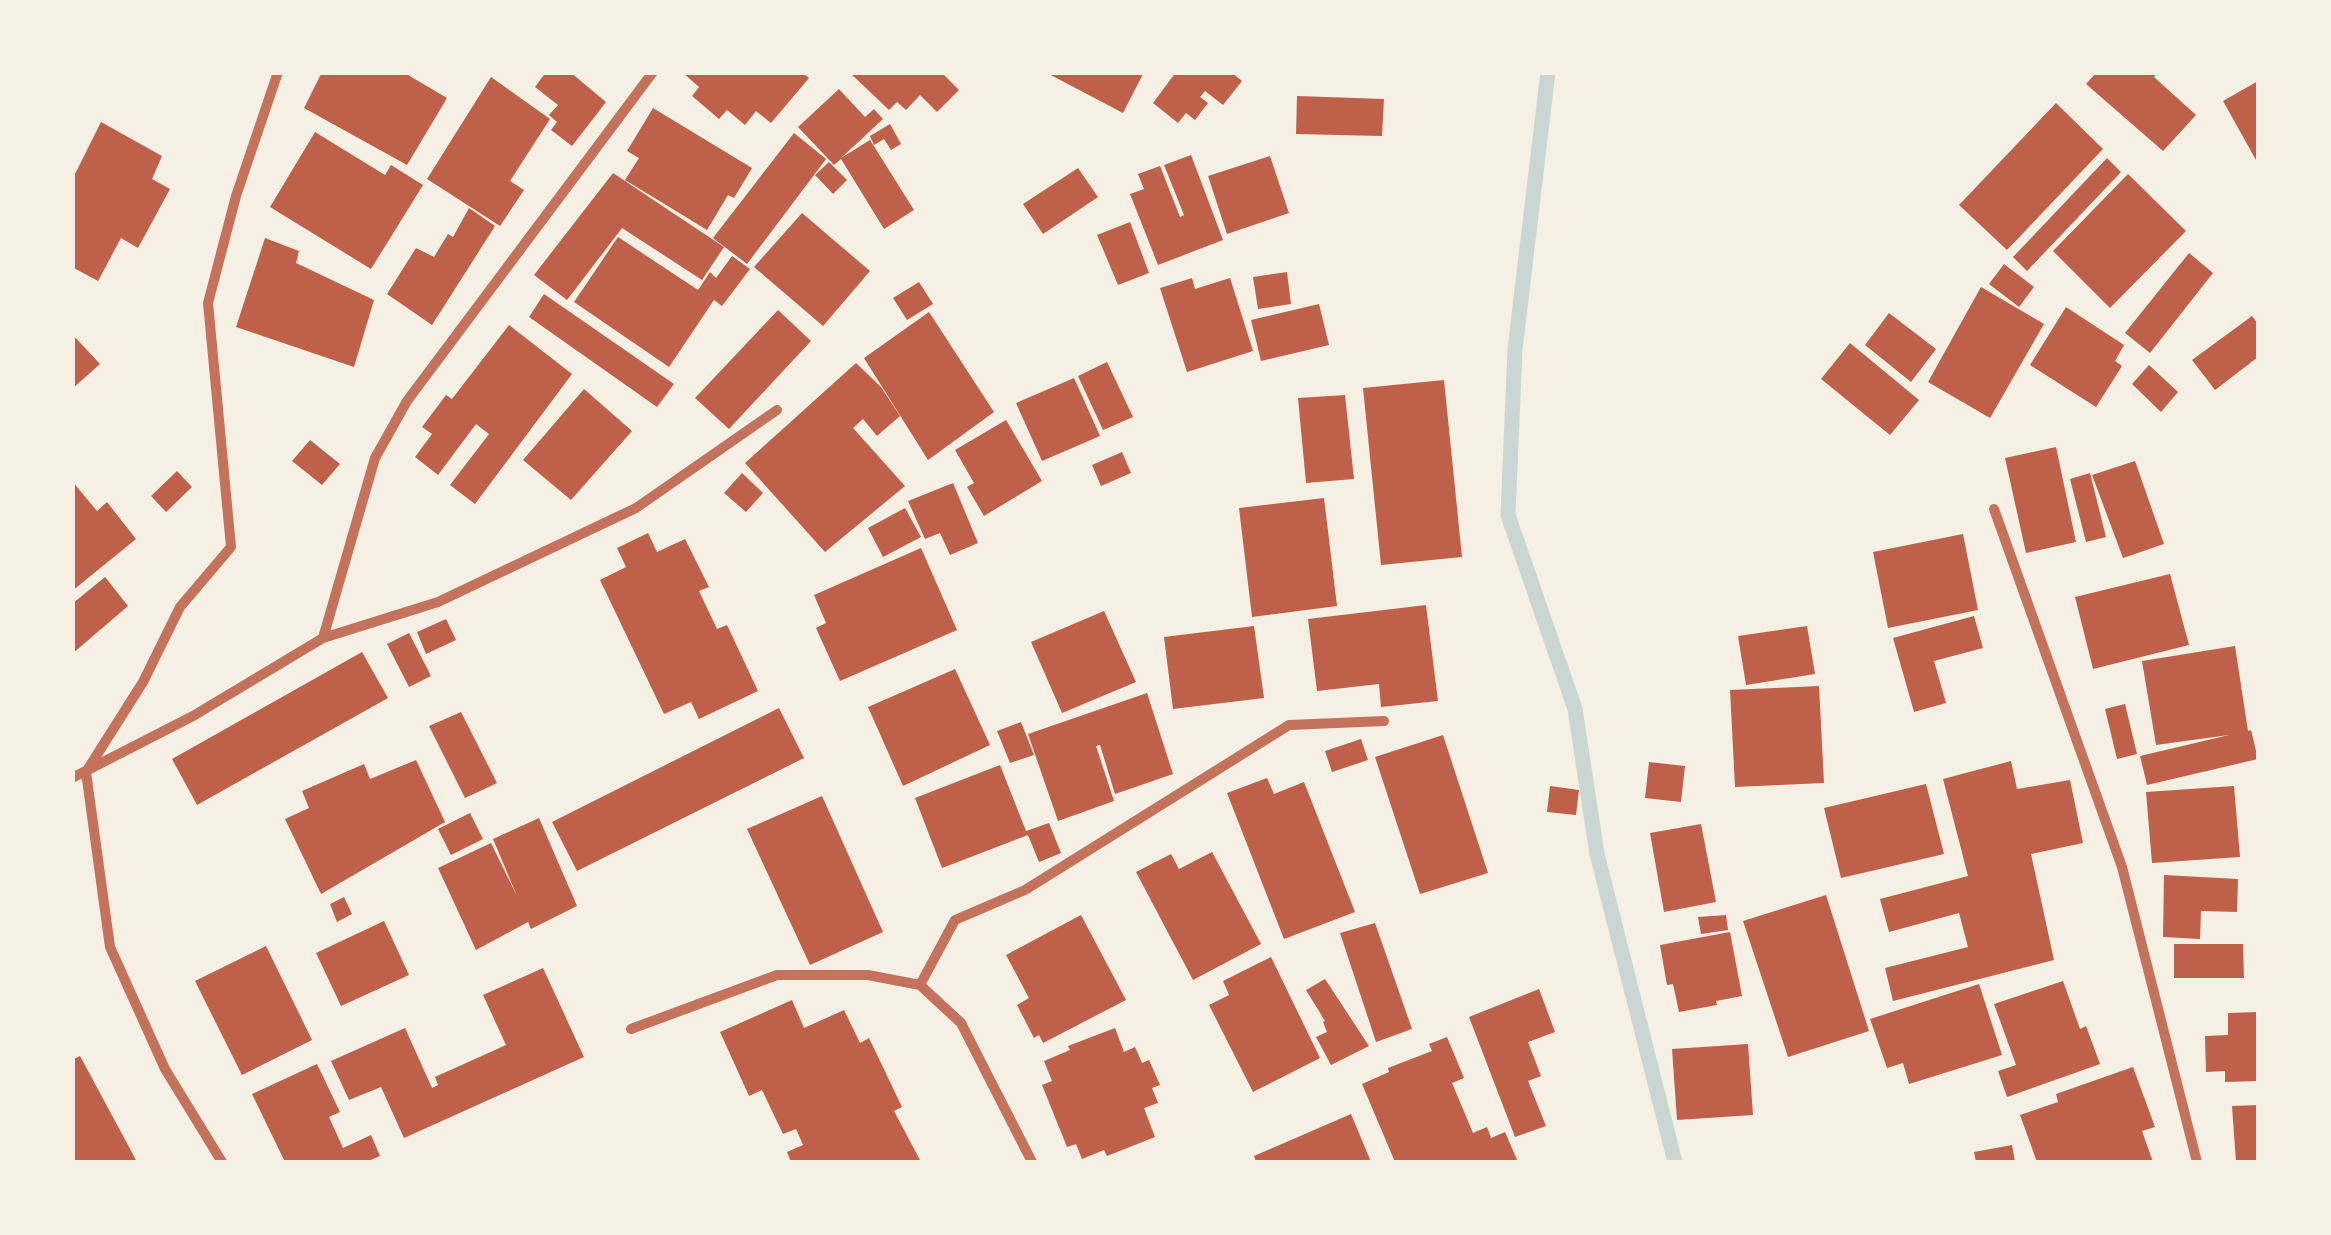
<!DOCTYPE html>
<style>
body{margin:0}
#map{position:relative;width:2331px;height:1235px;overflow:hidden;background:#f6efe4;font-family:"IBM Plex Serif",serif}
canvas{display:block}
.frame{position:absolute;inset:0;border:75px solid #f6efe4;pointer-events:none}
</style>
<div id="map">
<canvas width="2331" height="1235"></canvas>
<div class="frame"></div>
</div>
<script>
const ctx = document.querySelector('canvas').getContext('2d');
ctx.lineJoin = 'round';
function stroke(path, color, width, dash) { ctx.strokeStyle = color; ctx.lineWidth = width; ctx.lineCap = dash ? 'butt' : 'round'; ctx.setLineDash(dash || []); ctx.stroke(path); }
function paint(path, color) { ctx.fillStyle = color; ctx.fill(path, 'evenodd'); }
stroke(new Path2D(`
 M 1548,72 L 1515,349 L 1508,515 L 1575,709 L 1597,854 L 1675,1162`), '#c9d6d2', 15);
paint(new Path2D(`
 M 322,72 L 403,72 L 447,98 L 407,165 L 304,108 Z
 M 546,72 L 570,72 L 606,102 L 572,146 L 551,130 L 557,122 L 549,115 L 558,105 L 535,87 Z
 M 682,72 L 802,72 L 809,78 L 771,123 L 756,111 L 745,125 L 727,110 L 719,119 L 692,96 L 699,87 Z
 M 849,72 L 941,72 L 959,90 L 937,112 L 920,95 L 906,110 L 897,102 L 889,110 Z
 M 1045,72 L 1144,72 L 1123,113 Z
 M 1176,72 L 1231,72 L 1242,81 L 1223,105 L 1205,91 L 1200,97 L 1208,103 L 1195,120 L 1186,113 L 1178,123 L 1153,103 Z
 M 2097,72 L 2158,72 L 2154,77 L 2196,115 L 2163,151 L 2086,84 Z
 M 491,77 L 550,119 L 510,181 L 524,190 L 500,226 L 427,179 Z
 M 2258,81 L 2258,158 L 2256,160 L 2223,101 Z
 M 839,89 L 865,117 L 874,109 L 883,119 L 841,158 L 870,140 L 914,210 L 884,229 L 841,159 L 834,165 L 798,127 Z
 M 1297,96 L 1384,99 L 1382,136 L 1296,134 Z
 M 2056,103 L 2103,149 L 2007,250 L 1959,205 Z
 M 653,108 L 752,168 L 734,198 L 728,195 L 707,230 L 625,180 L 639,158 L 627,151 Z
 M 101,122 L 162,156 L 152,179 L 170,189 L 138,248 L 121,238 L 98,281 L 72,267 L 72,180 Z
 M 890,124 L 901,144 L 891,150 L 884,139 L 874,145 L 870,136 Z
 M 315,132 L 385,175 L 391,165 L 423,185 L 371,269 L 270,207 Z
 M 794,133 L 826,159 L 747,264 L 713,238 Z
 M 1191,155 L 1223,240 L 1158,265 L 1130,194 L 1144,189 L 1138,174 L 1160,166 L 1180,217 L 1184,215 L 1164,165 Z
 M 1270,156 L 1289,213 L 1227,234 L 1208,176 Z
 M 2107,158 L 2121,172 L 2027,271 L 2013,257 Z
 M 829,162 L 847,180 L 833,194 L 815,175 Z
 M 1078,168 L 1098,197 L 1043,234 L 1023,204 Z
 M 613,173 L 724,247 L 702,280 L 622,228 L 567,300 L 534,275 Z
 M 2128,174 L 2186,231 L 2110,308 L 2053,251 Z
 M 469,208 L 495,226 L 432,325 L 387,294 L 416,248 L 434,257 L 448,234 L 453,237 Z
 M 802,213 L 870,271 L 823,326 L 754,267 Z
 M 1130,222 L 1149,273 L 1118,285 L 1097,235 Z
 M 618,237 L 698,290 L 710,272 L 716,278 L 732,256 L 750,269 L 722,306 L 714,300 L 669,367 L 574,302 Z
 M 265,238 L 299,251 L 296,263 L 374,300 L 354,367 L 236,327 Z
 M 2189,253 L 2213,273 L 2150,353 L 2125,333 Z
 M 2004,264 L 2034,287 L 2019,307 L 1989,284 Z
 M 1287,272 L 1291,304 L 1258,309 L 1253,277 Z
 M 1192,278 L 1195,289 L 1230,278 L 1253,351 L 1187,372 L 1160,288 Z
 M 919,282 L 933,304 L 907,320 L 893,298 Z
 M 1981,287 L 2044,324 L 1990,418 L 1928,382 Z
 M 544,294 L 674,384 L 657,407 L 529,317 Z
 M 1319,304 L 1329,345 L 1261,361 L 1251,320 Z
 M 2066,307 L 2124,345 L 2115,361 L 2122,366 L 2096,407 L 2030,365 Z
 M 778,310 L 811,341 L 729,429 L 695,398 Z
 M 929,312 L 994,412 L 928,460 L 864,358 Z
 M 1889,313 L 1936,349 L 1911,382 L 1865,345 Z
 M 2252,316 L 2258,324 L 2258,357 L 2215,390 L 2192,360 Z
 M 509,325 L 572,374 L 475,504 L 450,485 L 489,434 L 476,424 L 438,475 L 415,457 L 432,434 L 422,427 L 446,395 L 452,399 Z
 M 72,334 L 100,364 L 72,389 Z
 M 1850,343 L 1919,400 L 1890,435 L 1821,379 Z
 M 1107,362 L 1133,417 L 1103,430 L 1078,376 Z
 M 856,363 L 881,387 L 900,416 L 877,436 L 863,419 L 853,428 L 905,486 L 825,552 L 745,463 Z
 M 2149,365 L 2178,392 L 2161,412 L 2132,384 Z
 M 1074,378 L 1100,436 L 1042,461 L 1016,403 Z
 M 1444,380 L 1462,557 L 1381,565 L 1363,388 Z
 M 584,389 L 632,431 L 571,500 L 523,460 Z
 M 1345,395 L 1354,479 L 1306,483 L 1298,398 Z
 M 1006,420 L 1042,481 L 984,516 L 967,487 L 974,483 L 955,450 Z
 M 310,440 L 340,464 L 322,485 L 292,461 Z
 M 2056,447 L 2076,542 L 2026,553 L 2005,458 Z
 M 1122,452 L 1131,473 L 1101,486 L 1092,465 Z
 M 2135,461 L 2164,544 L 2123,558 L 2092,475 Z
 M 177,471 L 192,487 L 166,512 L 151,496 Z
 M 742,473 L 763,493 L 746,512 L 724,493 Z
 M 2090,473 L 2106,537 L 2086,542 L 2070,479 Z
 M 72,481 L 97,511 L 107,502 L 136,539 L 72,591 Z
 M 953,483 L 978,543 L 950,555 L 940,533 L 925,539 L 908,501 Z
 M 1324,498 L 1337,606 L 1252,617 L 1239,508 Z
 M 905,508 L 921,537 L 883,557 L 868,528 Z
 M 648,533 L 657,552 L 685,539 L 709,587 L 699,591 L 717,629 L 727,625 L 758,691 L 699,719 L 691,702 L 664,714 L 600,580 L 626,567 L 617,548 Z
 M 1963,534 L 1978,610 L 1888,628 L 1873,552 Z
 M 921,548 L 957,630 L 840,681 L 816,628 L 826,623 L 814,595 Z
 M 2170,574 L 2189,645 L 2093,669 L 2075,597 Z
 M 105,577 L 128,606 L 72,654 L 72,604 Z
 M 1426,605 L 1438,701 L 1381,707 L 1379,684 L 1317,691 L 1308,619 Z
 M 1104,611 L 1136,682 L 1062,713 L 1031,642 Z
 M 1974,616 L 1983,648 L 1934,661 L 1946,703 L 1914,712 L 1893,638 Z
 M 446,619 L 456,640 L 426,654 L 417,632 Z
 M 1254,626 L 1264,698 L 1173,709 L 1164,637 Z
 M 1807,626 L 1815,674 L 1746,685 L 1738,636 Z
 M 409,633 L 431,676 L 409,687 L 387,644 Z
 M 2235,646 L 2248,731 L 2251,730 L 2258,759 L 2147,785 L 2140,756 L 2229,735 L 2156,745 L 2142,661 Z
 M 362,652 L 388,698 L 197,805 L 172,759 Z
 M 955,669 L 990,745 L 903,786 L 868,707 Z
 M 1819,686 L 1824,783 L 1735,787 L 1730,690 Z
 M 1147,693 L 1173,774 L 1115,794 L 1100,745 L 1096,746 L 1114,801 L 1058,821 L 1028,734 Z
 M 2125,704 L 2137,754 L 2117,759 L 2105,709 Z
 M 779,708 L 804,758 L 577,871 L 552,822 Z
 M 461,712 L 497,783 L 465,798 L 429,726 Z
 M 1021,722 L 1034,755 L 1010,763 L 997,731 Z
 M 1443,735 L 1488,873 L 1420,894 L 1375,757 Z
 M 1361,739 L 1368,760 L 1332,772 L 1325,751 Z
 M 416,760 L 445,822 L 321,894 L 285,819 L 309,808 L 302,791 L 364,764 L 370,779 Z
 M 2011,761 L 2017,789 L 2070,780 L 2083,843 L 2031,854 L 2054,960 L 1893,1001 L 1885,968 L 1968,947 L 1959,913 L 1889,932 L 1880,899 L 1968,876 L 1943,779 Z
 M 1649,762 L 1685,766 L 1681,802 L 1645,798 Z
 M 1000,765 L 1026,831 L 1049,823 L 1061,853 L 1039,862 L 1028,835 L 942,868 L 915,798 Z
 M 1267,778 L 1274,794 L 1304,782 L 1355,912 L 1284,939 L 1227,793 Z
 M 1926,784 L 1944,854 L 1841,878 L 1824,808 Z
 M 1550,786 L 1579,790 L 1576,815 L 1547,812 Z
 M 2234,786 L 2240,857 L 2152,863 L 2146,792 Z
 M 822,796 L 883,932 L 810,965 L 747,829 Z
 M 470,813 L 483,839 L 451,855 L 438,829 Z
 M 539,818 L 577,906 L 531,929 L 528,922 L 476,950 L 438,868 L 491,843 L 517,896 L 493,839 Z
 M 1701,824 L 1716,902 L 1664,912 L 1650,833 Z
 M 1212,852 L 1261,944 L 1193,980 L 1136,872 L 1171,854 L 1179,869 Z
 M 2164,875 L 2238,879 L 2237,912 L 2201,911 L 2200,939 L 2163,937 Z
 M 1826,895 L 1869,1031 L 1788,1057 L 1743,921 Z
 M 344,897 L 352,914 L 337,922 L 330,904 Z
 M 1081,915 L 1126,1000 L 1043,1043 L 1039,1035 L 1034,1038 L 1017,1005 L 1029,998 L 1006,955 Z
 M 1726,915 L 1728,930 L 1701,934 L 1698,917 Z
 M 384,921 L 409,975 L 341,1006 L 316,953 Z
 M 1375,923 L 1412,1029 L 1376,1042 L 1340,933 Z
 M 1730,932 L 1742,996 L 1716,1001 L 1717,1005 L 1679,1012 L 1673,984 L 1667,985 L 1660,945 Z
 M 2174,944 L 2243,944 L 2244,978 L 2174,978 Z
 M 266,946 L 312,1040 L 242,1075 L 195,981 Z
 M 1271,957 L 1320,1058 L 1253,1092 L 1209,1005 L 1229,995 L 1223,981 Z
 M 543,968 L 584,1057 L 404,1138 L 381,1087 L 349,1100 L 331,1061 L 405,1028 L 432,1088 L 438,1085 L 435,1077 L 506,1045 L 483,995 Z
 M 1325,979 L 1369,1046 L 1331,1065 L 1316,1037 L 1327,1032 L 1323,1022 L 1325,1021 L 1306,990 Z
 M 2063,981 L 2080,1029 L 2086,1026 L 2100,1064 L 2007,1097 L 1998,1071 L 2016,1065 L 1994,1004 Z
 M 1979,984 L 2002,1055 L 1909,1084 L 1903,1063 L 1887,1068 L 1870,1019 Z
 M 1539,989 L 1555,1032 L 1528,1042 L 1541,1076 L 1528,1081 L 1546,1126 L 1515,1137 L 1469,1017 Z
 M 792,1000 L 804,1028 L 844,1010 L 860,1043 L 869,1038 L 902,1107 L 894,1111 L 921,1162 L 791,1162 L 787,1152 L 803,1145 L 796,1129 L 783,1134 L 762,1090 L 749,1096 L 720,1032 Z
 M 2258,1012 L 2258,1081 L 2225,1082 L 2225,1071 L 2206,1072 L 2205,1036 L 2228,1035 L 2228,1013 Z
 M 1115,1028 L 1124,1052 L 1135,1047 L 1142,1063 L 1149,1060 L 1160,1085 L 1152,1088 L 1158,1103 L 1144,1108 L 1155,1137 L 1107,1156 L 1104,1150 L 1082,1159 L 1076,1144 L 1067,1147 L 1042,1085 L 1052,1081 L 1044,1061 L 1070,1050 L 1068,1046 Z
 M 1447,1037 L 1464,1078 L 1452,1083 L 1473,1133 L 1487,1127 L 1491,1138 L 1505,1132 L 1518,1162 L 1395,1162 L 1362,1084 L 1389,1072 L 1388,1068 L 1432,1051 L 1429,1044 Z
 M 1748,1044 L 1753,1115 L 1677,1120 L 1672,1049 Z
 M 80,1056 L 129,1147 L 137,1162 L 72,1162 L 72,1060 Z
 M 317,1064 L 340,1112 L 329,1117 L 343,1148 L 371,1135 L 380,1156 L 366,1162 L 285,1162 L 252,1094 Z
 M 2133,1067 L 2155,1127 L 2142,1131 L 2153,1162 L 2037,1162 L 2020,1115 L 2058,1102 L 2056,1094 Z
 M 2258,1105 L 2258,1162 L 2236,1162 L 2232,1106 Z
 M 1351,1114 L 1371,1162 L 1256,1162 L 1254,1156 Z
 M 2012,1145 L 2015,1162 L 1976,1162 L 1974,1152 Z`), '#bf614a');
stroke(new Path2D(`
 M 1994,509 L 2122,867 L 2197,1162
 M 323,638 L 375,458 L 407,401 L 653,72
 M 72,778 L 193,716 L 323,638 L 438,602 L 636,508 L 777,410
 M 920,985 L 955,920 L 1025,890 L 1289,725 L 1384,721
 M 631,1029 L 777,975 L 868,975 L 920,985 L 961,1023 L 1032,1162
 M 222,1162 L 165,1069 L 110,947 L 86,772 L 143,682 L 180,607 L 231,547 L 208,303 L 236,196 L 278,72`), '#c5725c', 10);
</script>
